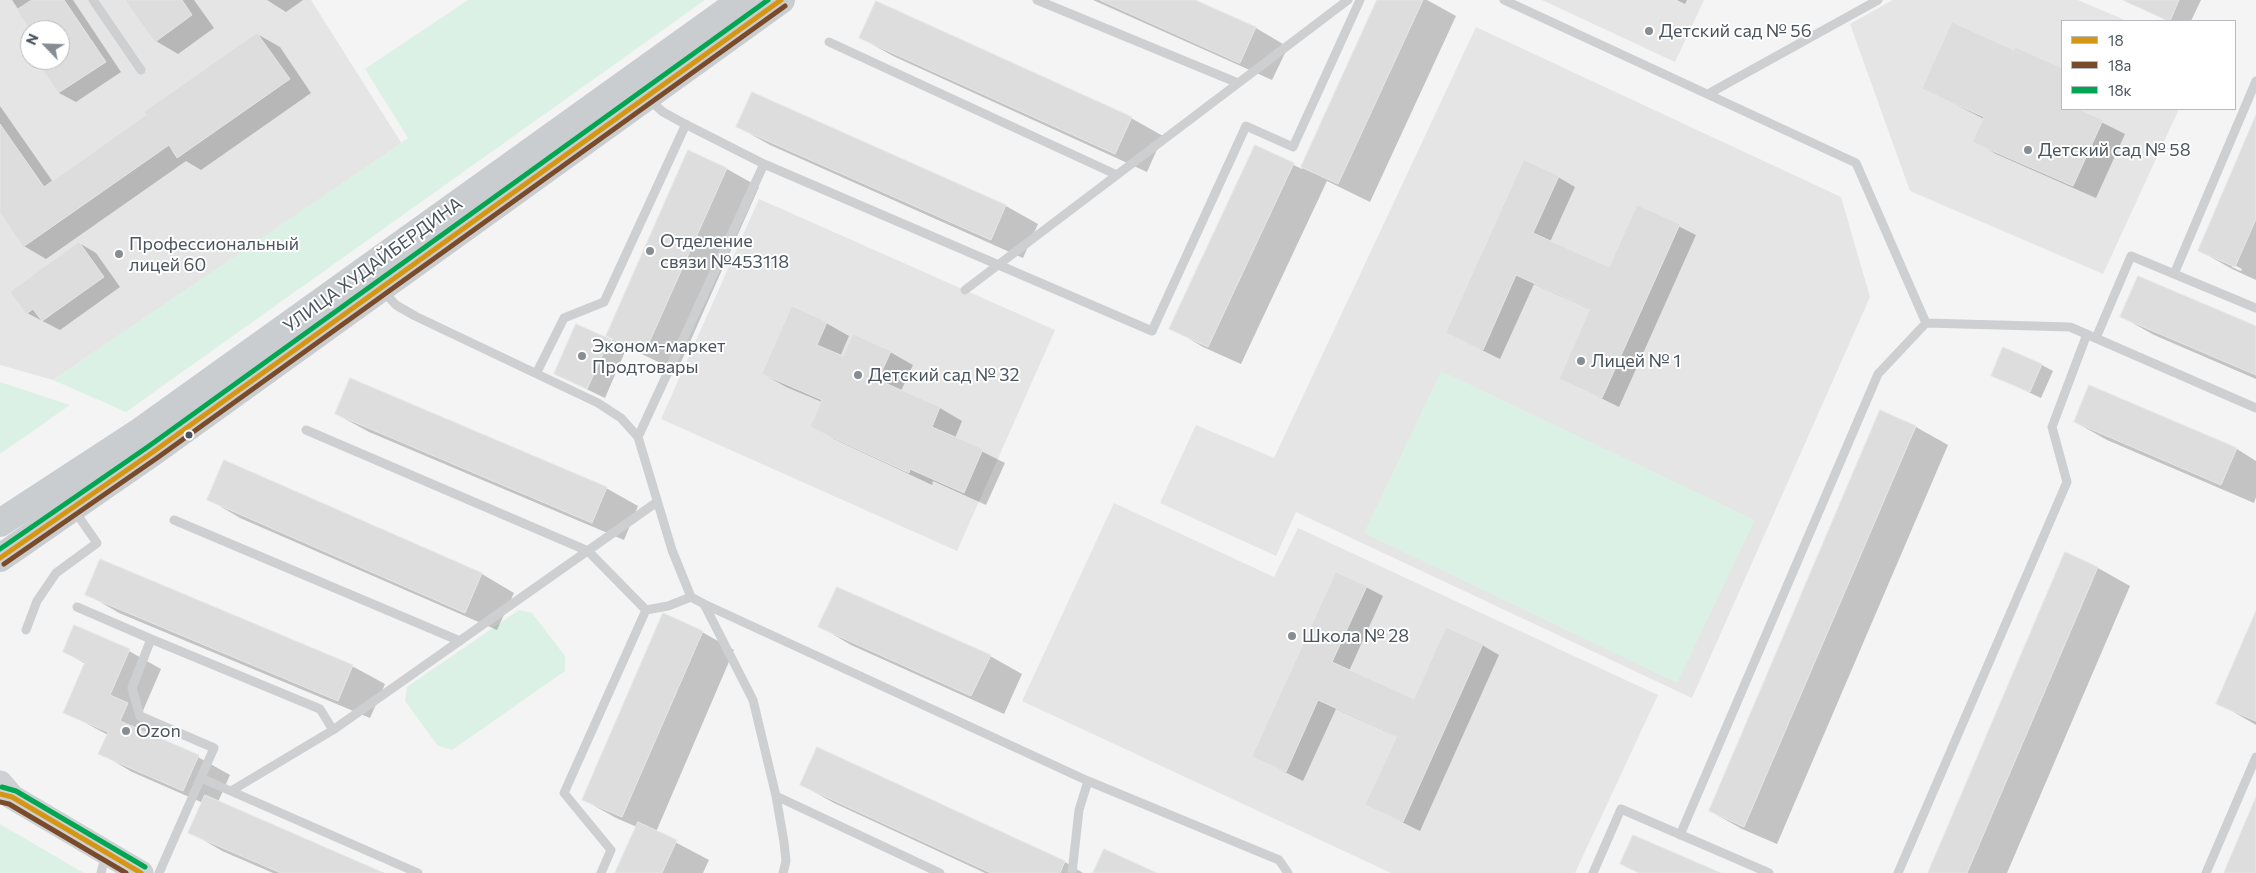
<!DOCTYPE html>
<meta charset="utf-8">
<style>
body{margin:0}
#map{position:relative;width:2256px;height:873px;overflow:hidden;background:#f4f4f4;font-family:Commissioner,sans-serif}
canvas{display:block}
.legend{position:absolute;left:2061px;top:20px;width:175px;height:90px;box-sizing:border-box;background:#fff;border:1px solid #b7bbbf;margin:0;padding:6px 9px;list-style:none;font-size:15px;color:#4b555f}
.legend li{display:flex;align-items:center;gap:10px;height:25px}
.legend b{width:25px;border:1px solid #b7bbbf}
.north{position:absolute;left:20px;top:20px;width:50px;height:50px;box-sizing:border-box;background:#fff;border:1px solid #b7bbbf;border-radius:50%;rotate:294deg;font-size:14px;font-weight:700;line-height:20px;text-align:center;color:#4b555f}
.north::after{content:'';display:block;margin:auto;width:18px;height:22px;background:#868d93;clip-path:polygon(50% 0,100% 100%,50% 72%,0 100%)}
</style>
<div id="map">
<canvas width="2256" height="873"></canvas>
<ul class="legend">
<li><b style="height:6px;background:#d59613"></b>18</li>
<li><b style="height:6px;background:#7a4b2a"></b>18а</li>
<li><b style="height:6px;background:#00a651"></b>18к</li>
</ul>
<div class="north">N</div>
</div>
<script>
const ctx = document.querySelector('canvas').getContext('2d');
ctx.lineJoin = 'round';
function paint(path, color) { ctx.fillStyle = color; ctx.fill(path, 'evenodd'); }
function stroke(path, color, width, dash) { ctx.strokeStyle = color; ctx.lineWidth = width; ctx.lineCap = dash ? 'butt' : 'round'; ctx.setLineDash(dash || []); ctx.stroke(path); }
function drawText(font, color, halo, rows, align = 'center') {
  ctx.font = font + ' Commissioner,sans-serif'; ctx.lineWidth = 4; ctx.setLineDash([]); ctx.textBaseline = 'middle'; ctx.strokeStyle = halo; ctx.fillStyle = color; for (const [text, x, y, turn = 0] of rows) {
    ctx.save(); ctx.translate(x, y); ctx.rotate((+turn || 0) * Math.PI / 180); ctx.textAlign = isNaN(turn) ? turn : align; if (halo) ctx.strokeText(text, 0, 0); ctx.fillText(text, 0, 0); ctx.restore();
  }
}
paint(new Path2D(`
 M 0,0 L 311,0 L 402,144 L 53,380 L 0,365 ZM 30,30 L 60,30 L 60,60 L 30,60 Z
 M 1542,0 L 1704,0 L 1675,62 Z
 M 1893,0 L 2078,0 L 2127,21 L 2062,21 L 2062,109 L 2179,109 L 2103,274 L 1910,191 L 1850,24 Z
 M 1476,27 L 1841,197 L 1870,297 L 1692,698 L 1296,512 L 1276,556 L 1160,503 L 1196,425 L 1274,458 Z
 M 759,199 L 1055,330 L 957,551 L 661,419 Z
 M 1114,503 L 1274,577 L 1298,528 L 1658,695 L 1575,873 L 1391,873 L 1022,701 Z`), '#e6e5e5');
paint(new Path2D(`
 M 468,0 L 705,0 L 126,412 L 53,380 L 408,138 L 365,69 Z
 M 1441,371 L 1755,520 L 1677,683 L 1364,533 Z
 M 0,382 L 70,405 L 0,454 Z
 M 519,610 L 532,613 L 565,656 L 565,671 L 452,750 L 438,746 L 405,701 L 407,687 Z
 M 0,824 L 84,873 L 0,873 Z`), '#dbf1e5');
paint(new Path2D(`
 M 12,0 L 73,0 L 121,72 L 76,102 L 59,93 L 42,66 L 51,60 L 60,60 L 60,30 L 32,30 Z
 M 126,0 L 194,0 L 214,28 L 178,54 L 156,41 Z
 M 267,0 L 303,0 L 286,12 Z
 M 1093,0 L 1192,0 L 1256,28 L 1288,47 L 1272,80 Z
 M 1379,0 L 1427,0 L 1456,16 L 1370,202 L 1327,181 L 1241,364 L 1203,347 L 1171,328 L 1256,147 L 1302,169 Z
 M 1677,0 L 1687,0 L 1685,4 Z
 M 2123,0 L 2201,0 L 2191,21 L 2168,21 Z
 M 257,34 L 280,47 L 311,93 L 201,170 L 186,161 L 46,259 L 24,246 L 0,211 L 0,106 L 53,182 L 148,115 Z
 M 861,38 L 1131,118 L 1163,136 L 1147,172 L 893,56 Z
 M 2014,52 L 2062,71 L 2062,109 L 2075,109 L 2125,134 L 2096,198 L 1996,154 L 1974,141 L 1984,119 L 1923,88 Z
 M 753,94 L 1006,206 L 1038,224 L 1023,258 L 770,145 L 738,127 Z
 M 2256,118 L 2256,280 L 2232,269 L 2200,251 ZM 2232,264 L 2242,269 L 2241,271 L 2232,267 Z
 M 727,169 L 759,187 L 677,371 L 627,347 L 605,398 L 555,374 L 577,325 L 612,341 Z
 M 1558,177 L 1575,187 L 1550,242 L 1610,269 L 1638,206 L 1696,235 L 1619,407 L 1560,378 L 1591,310 L 1534,284 L 1500,359 L 1447,333 Z
 M 79,243 L 96,253 L 120,287 L 60,330 L 27,313 Z
 M 2122,317 L 2256,328 L 2256,379 L 2154,335 Z
 M 826,323 L 849,336 L 840,357 L 890,352 L 913,365 L 901,391 L 940,408 L 962,421 L 955,438 L 1005,463 L 986,505 L 933,481 L 932,485 L 834,439 L 812,426 L 822,402 L 786,387 L 763,374 Z
 M 2042,365 L 2053,371 L 2041,398 L 1992,375 Z
 M 2090,387 L 2237,449 L 2256,461 L 2256,497 L 2254,503 L 2107,440 L 2075,422 Z
 M 336,414 L 606,488 L 638,506 L 624,540 L 369,432 Z
 M 1916,427 L 1948,445 L 1777,844 L 1742,829 L 1710,811 Z
 M 225,461 L 482,574 L 514,593 L 497,630 L 240,518 L 208,499 Z
 M 2066,554 L 2098,568 L 2130,586 L 2007,873 L 1930,873 Z
 M 1366,587 L 1383,596 L 1349,671 L 1415,700 L 1482,645 L 1499,655 L 1420,831 L 1367,805 L 1398,737 L 1336,709 L 1303,781 L 1254,757 Z
 M 87,594 L 352,666 L 385,684 L 370,718 L 119,613 Z
 M 2256,614 L 2256,725 L 2218,703 Z
 M 819,626 L 990,656 L 1022,674 L 1004,714 L 851,645 Z
 M 702,632 L 734,650 L 656,832 L 709,860 L 703,873 L 616,873 L 637,827 L 616,818 L 584,800 Z
 M 129,651 L 161,669 L 142,713 L 159,723 L 153,737 L 198,757 L 230,775 L 218,802 L 381,873 L 273,873 L 222,851 L 190,832 L 203,803 L 132,772 L 100,753 L 108,735 L 65,712 L 86,664 L 64,652 Z
 M 818,749 L 1065,862 L 1083,873 L 985,873 L 834,803 L 802,785 Z`), '#0003');
const building = new Path2D(`
 M 32,0 L 64,0 L 106,62 L 58,93 L 40,66 L 49,60 L 60,60 L 60,30 L 30,30 L 17,10 Z
 M 125,0 L 182,0 L 192,15 L 155,42 Z
 M 1100,0 L 1195,0 L 1256,27 L 1240,63 Z
 M 1377,0 L 1423,0 L 1338,184 L 1301,167 Z
 M 2123,0 L 2179,0 L 2170,21 Z
 M 876,1 L 1132,117 L 1115,154 L 859,38 Z
 M 1952,22 L 2014,50 L 2015,47 L 2062,68 L 2062,109 L 2078,109 L 2103,120 L 2073,186 L 1972,142 L 1984,117 L 1922,89 Z
 M 257,33 L 290,79 L 177,158 L 169,145 L 23,247 L 0,213 L 0,124 L 44,187 L 146,115 L 144,112 Z
 M 752,92 L 1006,205 L 991,240 L 736,127 Z
 M 2256,115 L 2256,219 L 2235,267 L 2198,251 Z
 M 1255,145 L 1294,163 L 1208,347 L 1169,329 Z
 M 688,150 L 727,168 L 644,354 L 606,336 Z
 M 1524,160 L 1559,176 L 1533,233 L 1609,267 L 1637,205 L 1680,224 L 1602,398 L 1559,379 L 1590,309 L 1516,275 L 1483,350 L 1446,333 Z
 M 79,242 L 104,277 L 42,321 L 33,309 L 26,314 L 10,292 Z
 M 2138,276 L 2256,326 L 2256,375 L 2120,317 Z
 M 792,306 L 827,322 L 817,345 L 843,356 L 853,334 L 891,351 L 878,380 L 940,407 L 932,427 L 983,449 L 964,493 L 910,469 L 909,473 L 810,427 L 822,400 L 762,374 Z
 M 576,324 L 610,339 L 587,389 L 554,374 Z
 M 2003,347 L 2042,364 L 2030,392 L 1991,376 Z
 M 350,378 L 607,487 L 592,523 L 335,414 Z
 M 2089,385 L 2237,448 L 2221,485 L 2074,422 Z
 M 1880,410 L 1916,426 L 1744,827 L 1709,811 Z
 M 224,460 L 482,573 L 465,613 L 207,500 Z
 M 2065,552 L 2098,567 L 1967,873 L 1928,873 Z
 M 100,559 L 353,665 L 338,701 L 85,595 Z
 M 1336,572 L 1367,586 L 1332,662 L 1414,699 L 1446,627 L 1483,644 L 1403,822 L 1365,805 L 1397,736 L 1318,700 L 1286,772 L 1252,757 Z
 M 837,587 L 991,655 L 971,696 L 818,627 Z
 M 2256,611 L 2256,721 L 2216,704 Z
 M 663,613 L 703,631 L 622,817 L 582,800 Z
 M 74,625 L 130,649 L 110,695 L 128,703 L 120,721 L 199,755 L 183,791 L 98,754 L 108,732 L 63,713 L 85,662 L 63,652 Z
 M 817,747 L 1065,861 L 1060,873 L 991,873 L 800,785 Z
 M 205,795 L 384,873 L 281,873 L 188,833 Z
 M 2256,797 L 2256,873 L 2224,873 Z
 M 638,822 L 677,840 L 662,873 L 615,873 Z
 M 1633,835 L 1721,873 L 1639,873 L 1620,864 Z
 M 1104,849 L 1157,873 L 1093,873 Z`);
paint(building, '#ddddde');
stroke(building, '#e5e6e6', 1);
stroke(new Path2D(`
 M 93,0 L 141,70
 M 1037,0 L 1238,83
 M 1504,0 L 1856,163 L 1926,323
 M 829,42 L 1117,175
 M 1708,94 L 1878,0
 M 648,99 L 663,112 L 683,123 L 764,164 L 1152,331 L 1246,126 L 1293,147 L 1360,0
 M 2174,274 L 2256,81
 M 382,290 L 396,305 L 415,316 L 598,403 L 621,418 L 638,437 L 672,550 L 691,597 L 704,604 L 753,700 L 776,796 L 784,842 L 786,861 L 783,873
 M 965,290 L 1348,0
 M 2096,338 L 2131,256 L 2256,308
 M 537,372 L 564,318 L 604,302 L 686,124
 M 306,430 L 588,551 L 646,610
 M 638,437 L 764,164
 M 174,520 L 460,641
 M 704,604 L 1088,781 L 1279,860 L 1288,873
 M 77,607 L 151,639 L 132,688 L 140,716 L 214,748 L 159,873
 M 26,630 L 37,601 L 56,573 L 97,543 L 74,510
 M 151,639 L 320,709 L 333,730
 M 201,778 L 418,873
 M 231,791 L 333,730 L 657,502
 M 776,796 L 940,873
 M 1680,835 L 1878,374 L 1926,323 L 2070,327 L 2256,408
 M 101,873 L 106,853
 M 601,873 L 611,850 L 564,793 L 646,610 L 668,606 L 691,597
 M 1072,873 L 1079,810 L 1088,781
 M 1593,873 L 1621,809 L 1769,873
 M 1898,873 L 2067,482 L 2052,427 L 2087,334
 M 2206,873 L 2256,757`), '#cecfd1', 9);
stroke(new Path2D(`
 M 0,783 L 12,797 L 141,873`), '#ced0d3', 25);
stroke(new Path2D(`
 M 0,523 L 141,431 L 742,0
 M 0,558 L 153,452 L 781,0`), '#cacdd0', 28);
stroke(new Path2D(`
 M 0,558 L 153,452 L 781,0
 M 0,794 L 12,797 L 141,873`), '#d59613', 5);
stroke(new Path2D(`
 M 4,564 L 157,458 L 785,6
 M 0,802 L 9,804 L 126,873`), '#7a4b2a', 5);
stroke(new Path2D(`
 M 0,549 L 149,446 L 768,0
 M 2,787 L 16,791 L 145,867`), '#00a651', 5);
for (const [x, y, r, color] of [
 [1649,31,5,"#868d93"],
 [2028,150,5,"#868d93"],
 [650,251,5,"#868d93"],
 [119,254,5,"#868d93"],
 [582,356,5,"#868d93"],
 [1581,361,5,"#868d93"],
 [858,375,5,"#868d93"],
 [189,435,4.5,"#4b555f"],
 [1292,636,5,"#868d93"],
 [126,731,5,"#868d93"]
]) { const dot = new Path2D(); dot.arc(x, y, r, 0, 2 * Math.PI); ctx.fillStyle = color; ctx.fill(dot); stroke(dot, '#fff', 2); }
drawText('18px', '#4b555f', '#fff', [
 ["Детский сад № 56",1659,31],
 ["Детский сад № 58",2038,150],
 ["Отделение",660,241],
 ["связи №453118",660,262],
 ["Профессиональный",129,244],
 ["лицей 60",129,265],
 ["Эконом-маркет",592,346],
 ["Продтовары",592,367],
 ["Лицей № 1",1591,361],
 ["Детский сад № 32",868,375],
 ["Школа № 28",1302,636],
 ["Ozon",136,731]
], 'left');
drawText('18px', '#4b555f', '#fff', [
 ["УЛИЦА ХУДАЙБЕРДИНА",373,265,-36]
]);
</script>
